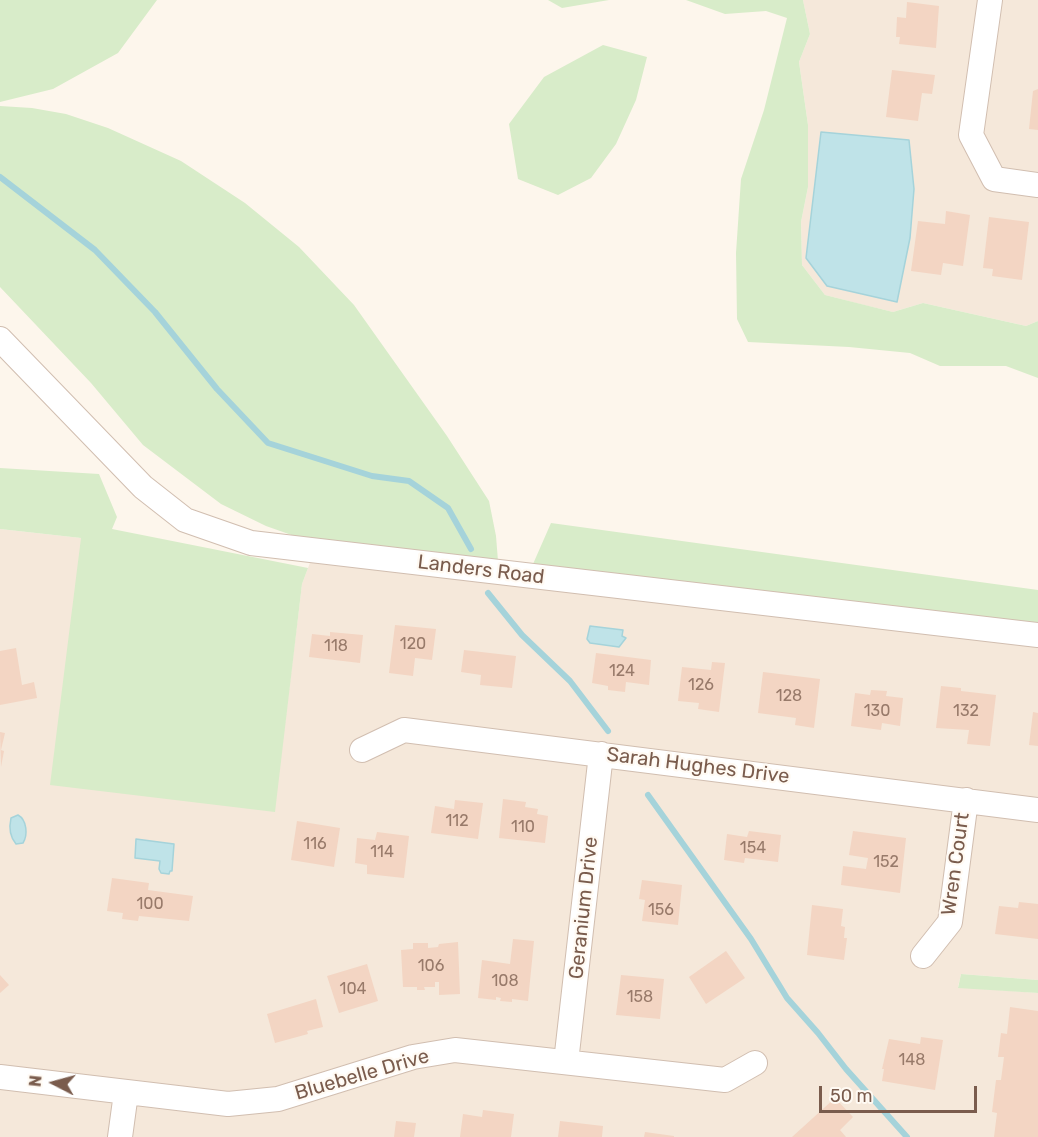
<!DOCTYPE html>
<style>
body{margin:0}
#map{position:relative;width:1038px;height:1137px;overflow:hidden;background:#fdf6ec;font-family:Rubik,sans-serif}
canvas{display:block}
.north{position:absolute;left:24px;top:1053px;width:60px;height:60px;-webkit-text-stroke:4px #fffaf3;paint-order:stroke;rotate:276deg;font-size:16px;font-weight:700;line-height:24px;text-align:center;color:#7a5c4d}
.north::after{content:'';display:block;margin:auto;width:21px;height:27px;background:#7a5c4d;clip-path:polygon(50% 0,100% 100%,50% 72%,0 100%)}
.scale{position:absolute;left:819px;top:1086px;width:158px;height:27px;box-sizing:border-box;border:3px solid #7a5c4d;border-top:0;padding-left:8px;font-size:18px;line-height:21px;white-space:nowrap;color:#7a5c4d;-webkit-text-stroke:4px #fffaf3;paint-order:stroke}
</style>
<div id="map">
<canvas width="1038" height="1137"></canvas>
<div class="north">N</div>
<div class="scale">50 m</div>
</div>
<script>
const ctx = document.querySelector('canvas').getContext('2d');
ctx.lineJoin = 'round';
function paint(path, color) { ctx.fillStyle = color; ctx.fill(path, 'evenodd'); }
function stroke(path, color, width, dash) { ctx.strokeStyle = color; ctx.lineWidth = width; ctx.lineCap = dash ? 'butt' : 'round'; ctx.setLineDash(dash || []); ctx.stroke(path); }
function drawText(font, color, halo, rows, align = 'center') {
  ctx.font = font + ' Rubik,sans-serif'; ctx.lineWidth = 4.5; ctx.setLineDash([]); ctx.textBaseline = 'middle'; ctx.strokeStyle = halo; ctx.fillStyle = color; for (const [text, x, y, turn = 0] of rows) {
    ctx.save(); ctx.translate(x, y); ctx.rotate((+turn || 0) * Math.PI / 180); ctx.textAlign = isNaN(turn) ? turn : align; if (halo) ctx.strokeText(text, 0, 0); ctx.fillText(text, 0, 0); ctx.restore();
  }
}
paint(new Path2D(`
 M 803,0 L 1038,0 L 1038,321 L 1026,326 L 923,303 L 893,312 L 860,304 L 825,295 L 802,265 L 801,222 L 808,187 L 808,125 L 799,62 L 810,34 Z
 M 0,529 L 81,538 L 274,812 L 302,584 L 317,544 L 1038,628 L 1038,980 L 961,974 L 958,987 L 1038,993 L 1038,1137 L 0,1137 Z`), '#f5e8da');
paint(new Path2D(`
 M 0,0 L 157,0 L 118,53 L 53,89 L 0,102 Z
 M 548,0 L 609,0 L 562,8 Z
 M 686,0 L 803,0 L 810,34 L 799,62 L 808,125 L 808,187 L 801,222 L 802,265 L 825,295 L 893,312 L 923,303 L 1026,326 L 1038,321 L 1038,378 L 1006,366 L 940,366 L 910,353 L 849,347 L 748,342 L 737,319 L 736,253 L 741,179 L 764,110 L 787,18 L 766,11 L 725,14 Z
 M 603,45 L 647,57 L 636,100 L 616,144 L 591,178 L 558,195 L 518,179 L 509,124 L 544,77 Z
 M 0,106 L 32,108 L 66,114 L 108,128 L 181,161 L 245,203 L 299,247 L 354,305 L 447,436 L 489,501 L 496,536 L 498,561 L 317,544 L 266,526 L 221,504 L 143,445 L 91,383 L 0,287 Z
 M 0,468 L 99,474 L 117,517 L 112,529 L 308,568 L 302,584 L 275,812 L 50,785 L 81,538 L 0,529 Z
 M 551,523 L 1038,590 L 1038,628 L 533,564 Z
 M 961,974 L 1038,980 L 1038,993 L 958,988 Z`), '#d8ecc9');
const water = new Path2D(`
 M 821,132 L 909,140 L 914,189 L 910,238 L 897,302 L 827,286 L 806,258 Z
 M 590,626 L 623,630 L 622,636 L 626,638 L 619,647 L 590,643 L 587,639 Z
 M 18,815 C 27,820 28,835 23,843 L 16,844 C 10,837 9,827 11,818 Z
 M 136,839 L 174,844 L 172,871 L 170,871 L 169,874 L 161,873 L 159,869 L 160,861 L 135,858 Z`);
paint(water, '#bfe3e8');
stroke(water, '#a5d3da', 1.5);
stroke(new Path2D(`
 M 0,177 L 95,250 L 155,312 L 217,389 L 268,443 L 372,476 L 409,481 L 448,508 L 471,549
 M 488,593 L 522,635 L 570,681 L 608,731
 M 648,795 L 751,939 L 787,998 L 818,1033 L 846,1069 L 907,1137`), '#a5d3da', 6);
paint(new Path2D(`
 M 907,2 L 939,6 L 936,48 L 899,44 L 900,37 L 896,37 L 897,17 L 906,18 Z
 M 892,70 L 935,75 L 932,94 L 922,93 L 918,121 L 886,117 Z
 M 1038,89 L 1038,130 L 1029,129 L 1033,91 Z
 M 946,211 L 970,215 L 963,266 L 943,263 L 941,275 L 911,271 L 918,221 L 945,224 Z
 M 989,217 L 1029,222 L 1022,280 L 992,276 L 993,269 L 983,268 Z
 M 395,625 L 436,629 L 432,660 L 415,658 L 413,676 L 389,673 Z
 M 330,632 L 363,635 L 360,663 L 309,657 L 312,634 L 330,636 Z
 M 16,648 L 22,685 L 34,682 L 37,698 L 0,705 L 0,651 Z
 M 464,650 L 516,656 L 512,688 L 480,685 L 481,675 L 461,672 Z
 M 596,653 L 651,660 L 649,685 L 626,682 L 625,692 L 608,690 L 608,686 L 592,683 Z
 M 712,662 L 725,663 L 719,712 L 698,709 L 699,703 L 678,701 L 682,667 L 711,670 Z
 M 763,672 L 820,679 L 814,728 L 795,725 L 796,718 L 758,713 Z
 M 941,686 L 961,688 L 961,691 L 996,695 L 990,746 L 967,744 L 969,730 L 936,728 Z
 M 871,690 L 887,691 L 886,696 L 903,698 L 900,726 L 882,723 L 881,730 L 851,726 L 855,693 L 870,695 Z
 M 1033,712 L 1038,713 L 1038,746 L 1029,745 Z
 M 0,732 L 5,733 L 1,750 L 4,751 L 1,767 Z
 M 503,799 L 526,802 L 525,807 L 538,809 L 537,814 L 548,816 L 545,843 L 499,838 Z
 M 455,800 L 483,803 L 478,839 L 431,833 L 435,806 L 454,809 Z
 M 297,821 L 340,828 L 334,867 L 291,860 Z
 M 749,831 L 781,835 L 778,862 L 745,858 L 744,863 L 724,860 L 727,834 L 747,837 Z
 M 853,831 L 906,838 L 900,893 L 841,885 L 843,866 L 866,869 L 868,858 L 849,855 Z
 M 377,832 L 409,836 L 404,878 L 367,874 L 367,865 L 355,863 L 357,838 L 375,840 Z
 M 112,878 L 149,883 L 148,890 L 193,896 L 189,921 L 139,916 L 138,921 L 122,919 L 123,913 L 107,911 Z
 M 642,880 L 682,885 L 678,925 L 642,921 L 645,900 L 639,899 Z
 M 1019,902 L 1038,904 L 1038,939 L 995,934 L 999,906 L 1018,908 Z
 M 812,905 L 843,909 L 841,926 L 845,927 L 844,938 L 847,938 L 844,960 L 807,955 Z
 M 513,939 L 534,941 L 528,1001 L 512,999 L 512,1002 L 500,1001 L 501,998 L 496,997 L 496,1000 L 478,998 L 482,960 L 510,964 Z
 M 458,942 L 460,994 L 439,995 L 439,982 L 435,982 L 435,987 L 424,987 L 425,990 L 417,990 L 417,987 L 403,987 L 401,950 L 413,949 L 413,943 L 428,943 L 428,948 L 438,947 L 439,944 Z
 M 726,951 L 745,978 L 706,1004 L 689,977 Z
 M 367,964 L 378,1001 L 339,1013 L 327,976 Z
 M 0,975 L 9,985 L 0,993 Z
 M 621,975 L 664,979 L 660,1019 L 616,1015 Z
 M 316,999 L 323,1027 L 307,1031 L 308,1034 L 275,1043 L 267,1014 Z
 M 1010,1007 L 1038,1011 L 1038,1137 L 994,1137 L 997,1113 L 992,1112 L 996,1080 L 1001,1080 L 1004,1057 L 998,1057 L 1001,1033 L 1007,1034 Z
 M 921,1037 L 943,1040 L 935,1090 L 882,1081 L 884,1069 L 882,1069 L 889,1039 L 920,1044 Z
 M 835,1098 L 853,1117 L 840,1130 L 846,1137 L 792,1137 Z
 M 483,1110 L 514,1114 L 511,1137 L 460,1137 L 463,1114 L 482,1117 Z
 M 396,1121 L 416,1123 L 414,1137 L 394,1137 Z
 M 560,1121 L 603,1126 L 602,1137 L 558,1137 Z
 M 645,1132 L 674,1136 L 674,1137 L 644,1137 Z`), '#f3d5c3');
const street = new Path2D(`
 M 990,0 L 971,135 L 994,179 L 1038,185
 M 0,339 L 143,487 L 185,520 L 251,543 L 1038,635
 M 362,750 L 404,730 L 1038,810
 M 923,956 L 950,922 L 966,800
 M 566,1062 L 601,754
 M 0,1077 L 228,1104 L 278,1099 L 413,1057 L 455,1050 L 725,1080 L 755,1063
 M 120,1137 L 126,1093`);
stroke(street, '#d1beb0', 26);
stroke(street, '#fff', 24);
drawText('16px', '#987a6a', null, [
 ["120",413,644],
 ["118",336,646],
 ["124",622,671],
 ["126",701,685],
 ["128",789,696],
 ["130",877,711],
 ["132",966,711],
 ["112",457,821],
 ["110",523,827],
 ["116",315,844],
 ["154",753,848],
 ["114",382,852],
 ["152",886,862],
 ["100",150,904],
 ["156",661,910],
 ["106",431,966],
 ["108",505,981],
 ["104",353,989],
 ["158",640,997],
 ["148",912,1060]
]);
drawText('20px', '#7a5c4d', '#fffaf3', [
 ["Landers Road",481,570,7],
 ["Sarah Hughes Drive",698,766,7],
 ["Wren Court",956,864,-82],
 ["Geranium Drive",584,908,-84],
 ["Bluebelle Drive",362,1075,-16]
]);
</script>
